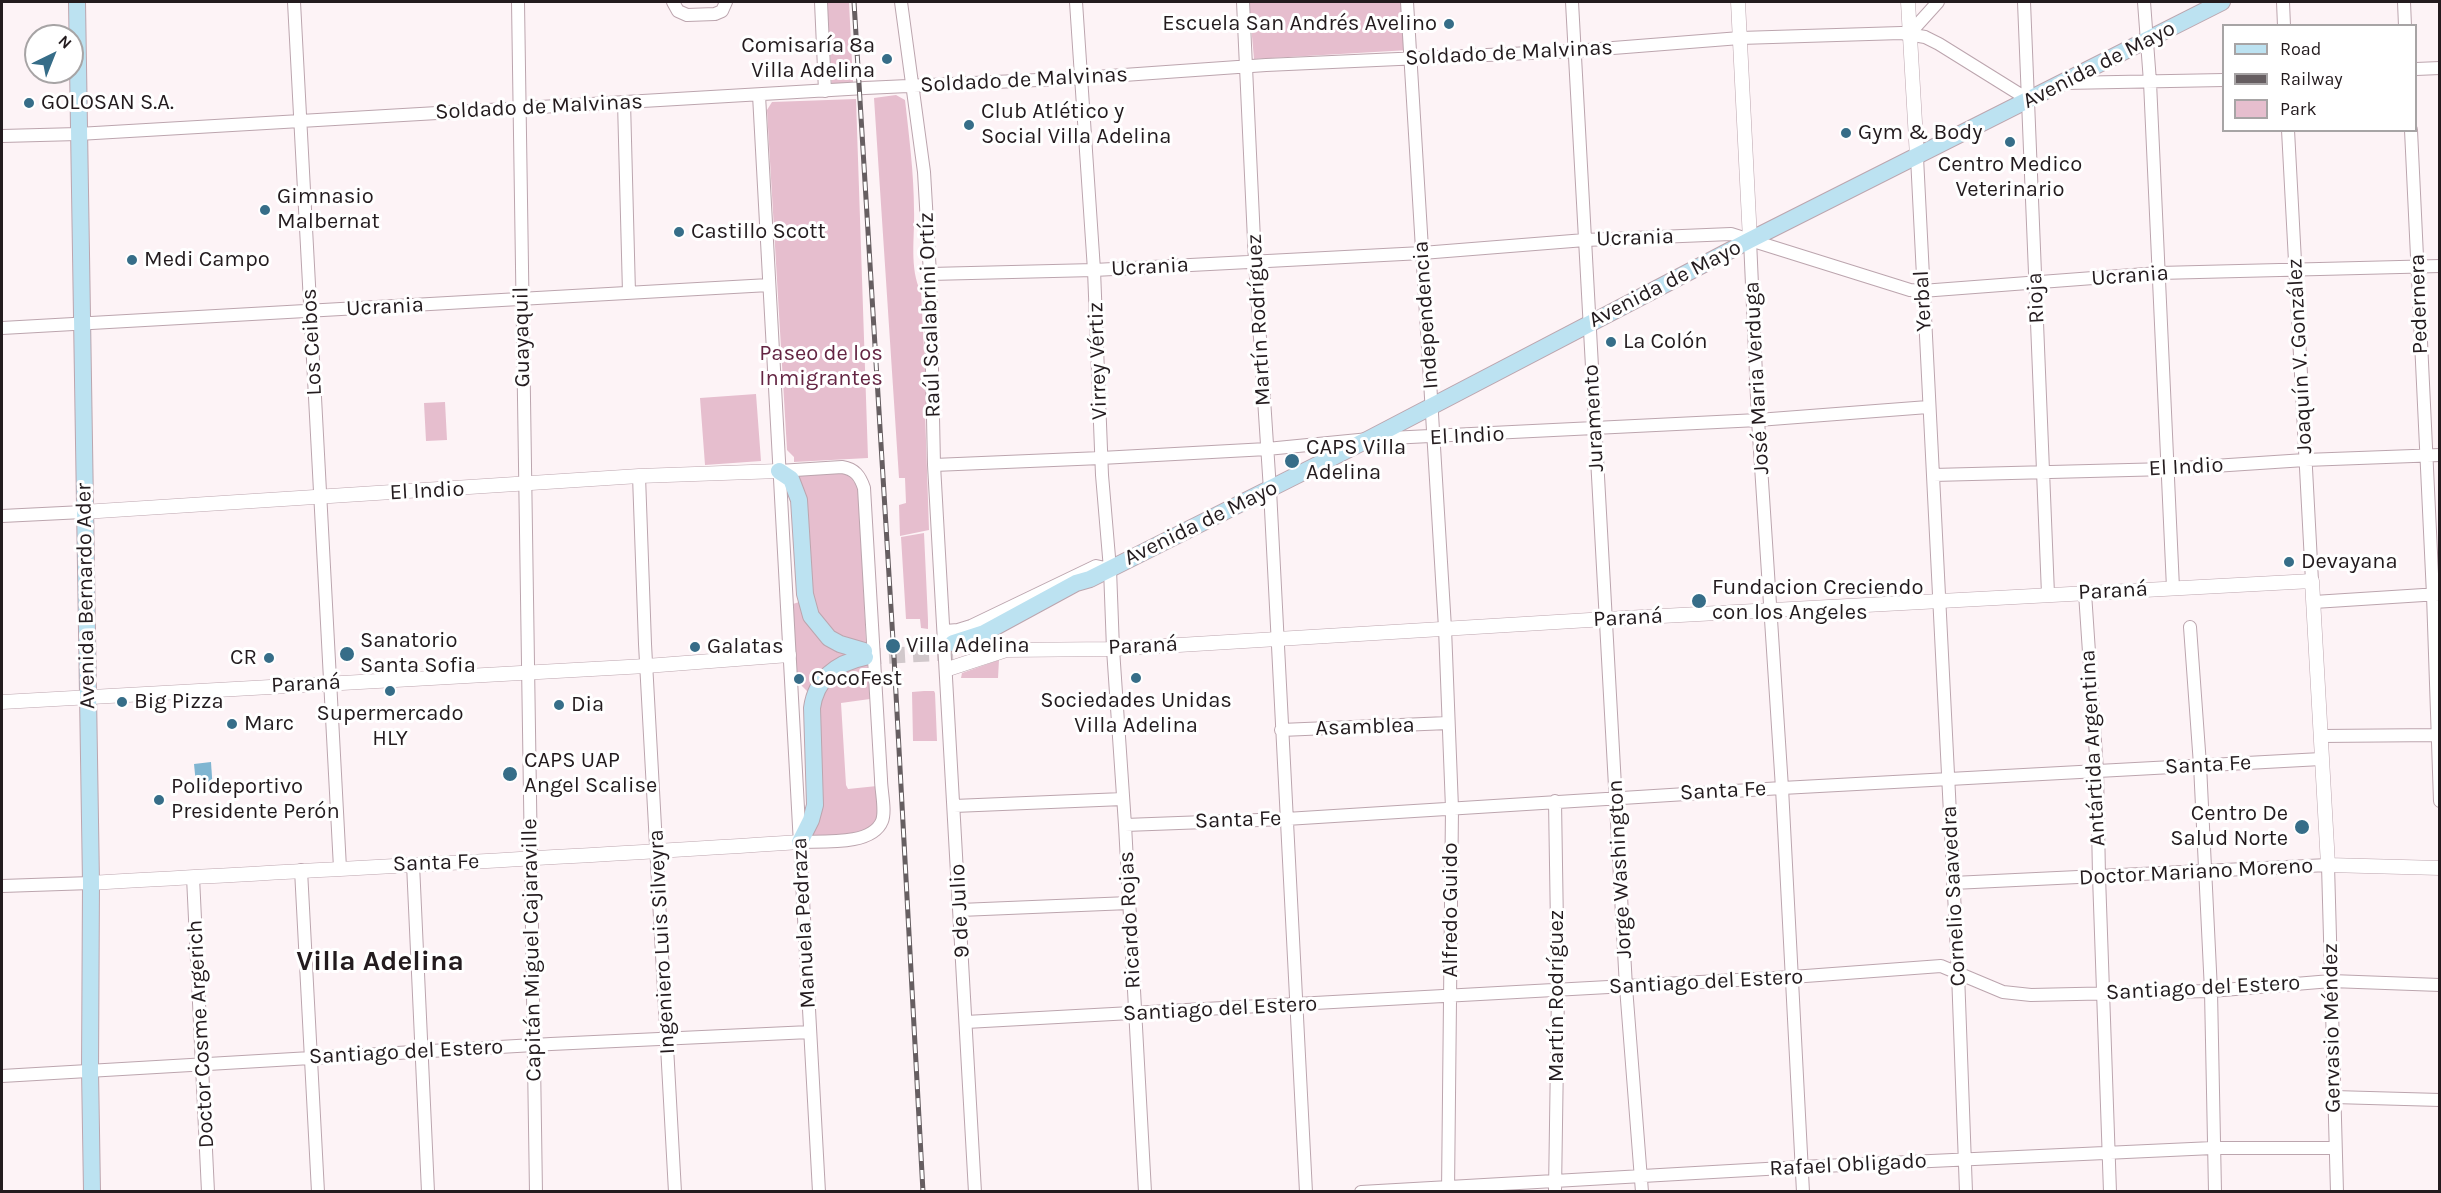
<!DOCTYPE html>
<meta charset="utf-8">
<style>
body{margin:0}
#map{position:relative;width:2441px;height:1193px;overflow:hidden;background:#fdf3f6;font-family:Karla,sans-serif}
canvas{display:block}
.frame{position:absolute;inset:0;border:3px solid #231b1e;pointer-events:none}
.legend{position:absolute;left:2222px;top:24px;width:195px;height:108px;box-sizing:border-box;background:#fff;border:2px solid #a7a4a5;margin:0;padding:8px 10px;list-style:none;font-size:18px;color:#231b1e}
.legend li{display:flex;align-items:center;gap:12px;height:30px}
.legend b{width:30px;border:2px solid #a7a4a5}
.north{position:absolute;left:24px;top:24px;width:60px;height:60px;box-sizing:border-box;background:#fff;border:2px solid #a7a4a5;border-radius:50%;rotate:43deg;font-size:16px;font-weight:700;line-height:24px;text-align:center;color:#231b1e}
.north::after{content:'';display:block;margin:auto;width:21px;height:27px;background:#366d88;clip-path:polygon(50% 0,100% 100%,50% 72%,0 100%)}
</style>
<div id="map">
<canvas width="2441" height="1193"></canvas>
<div class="frame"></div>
<ul class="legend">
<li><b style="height:8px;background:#bce2f1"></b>Road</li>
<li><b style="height:8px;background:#665e61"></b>Railway</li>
<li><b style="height:16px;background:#e6bece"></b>Park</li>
</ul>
<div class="north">N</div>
</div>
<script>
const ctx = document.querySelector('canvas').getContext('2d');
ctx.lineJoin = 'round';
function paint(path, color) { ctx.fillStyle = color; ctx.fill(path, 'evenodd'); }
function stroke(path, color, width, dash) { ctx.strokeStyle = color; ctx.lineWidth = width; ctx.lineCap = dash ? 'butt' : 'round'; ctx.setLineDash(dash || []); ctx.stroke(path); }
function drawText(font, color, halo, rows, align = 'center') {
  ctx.font = font + ' Karla,sans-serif'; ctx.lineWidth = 6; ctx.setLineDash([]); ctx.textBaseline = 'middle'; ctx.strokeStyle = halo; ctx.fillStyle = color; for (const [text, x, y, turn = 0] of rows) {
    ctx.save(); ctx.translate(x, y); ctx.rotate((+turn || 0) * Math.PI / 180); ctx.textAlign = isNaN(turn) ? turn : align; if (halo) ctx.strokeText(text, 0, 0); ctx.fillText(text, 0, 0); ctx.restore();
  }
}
paint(new Path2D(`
 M 827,2 L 849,2 L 853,82 L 832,84 Z
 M 1249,2 L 1406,2 L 1409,50 L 1254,59 Z
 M 896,95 L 905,100 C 909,136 914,174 914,210 C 915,236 909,269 921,292 L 927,404 L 925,411 L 929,530 L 900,536 L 899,505 L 906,503 L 905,478 L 899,478 L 874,98 Z
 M 856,99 L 868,458 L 794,462 L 794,457 L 787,450 L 767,110 L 772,102 Z
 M 756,394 L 761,461 L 705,465 L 700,398 Z
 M 445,402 L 447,440 L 426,441 L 424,403 Z
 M 841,471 L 850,475 L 859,490 L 866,642 L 845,640 L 833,633 L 813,608 L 793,474 Z
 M 924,533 L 928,620 L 928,629 L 921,628 L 920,619 L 906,619 L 901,537 Z
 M 799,602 L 808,624 L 862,653 L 809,693 L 795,679 L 793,604 Z
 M 999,660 L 998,678 L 961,678 L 962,673 Z
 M 867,661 L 870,699 L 841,703 L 846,785 L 848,789 L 877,786 C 878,796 881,810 877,820 C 871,838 826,836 810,836 L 820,697 L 834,676 Z
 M 924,691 L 934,691 L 935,693 L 937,741 L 913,741 L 912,692 Z`), '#e6bece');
paint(new Path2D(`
 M 211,762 L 213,792 L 197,794 L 194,764 Z`), '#80b5d1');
stroke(new Path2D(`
 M 865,657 L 954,652`), '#d1c8cb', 16, [16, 8]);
const minor = new Path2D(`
 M 294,2 L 340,868
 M 518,2 L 536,1192
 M 673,2 L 678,11 L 687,15 L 715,14 L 722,11 L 726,2
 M 821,2 L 825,91
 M 901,2 L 924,172 L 930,274 L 934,465 L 975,1192
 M 1076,2 L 1094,270 L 1102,475 L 1110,569 L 1113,649 L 1125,825 L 1145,1192
 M 1243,2 L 1255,262 L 1270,490 L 1306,1192
 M 1407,2 L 1445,628 L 1452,808 L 1448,1192
 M 1572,2 L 1626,987 L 1642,1192
 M 2024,2 L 2048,594
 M 2144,2 L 2150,82 L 2173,588
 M 2283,2 L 2284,26
 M 2404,2 L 2405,26
 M 1910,33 L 1938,2
 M 2416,69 L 2440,68
 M 2064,83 L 2224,80
 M 759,95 L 819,1192
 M 624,102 L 629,293
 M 2288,130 L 2312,581
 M 2411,130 L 2433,595 L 2440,801
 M 2,136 L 78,134 L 865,88 L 1081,78 L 1266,65 L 1575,51 L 1740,38 L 1901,33 L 1925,37 L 1939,44 L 2029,100
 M 1917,157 L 1958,973 L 1966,1192
 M 1750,240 L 1758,420 L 1782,788 L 1803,1192
 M 930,274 L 1094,270 L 1422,253 L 1585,240 L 1731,234 L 1910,290 L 1922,291 L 2159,273 L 2440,266
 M 2,328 L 769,285
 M 934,465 L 1101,458 L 1267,449 L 1369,439 L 1758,420 L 1928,407
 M 779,471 L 842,467 C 855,469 860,476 864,488 L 881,779 C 881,791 886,811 882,821 C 872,846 822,841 800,842
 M 1933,475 L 2168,469 L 2305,460 L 2440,455
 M 639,476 L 645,644 L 675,1192
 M 2,516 L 83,512
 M 2085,593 L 2097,771 L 2099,876 L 2110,1192
 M 2314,602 L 2439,594
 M 2190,627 L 2200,765 L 2211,991 L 2215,1192
 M 945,631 L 958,630 L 971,626 L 1096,566 L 1110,569
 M 1281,730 L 1448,723
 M 2321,736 L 2440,735
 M 954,806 L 1123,799
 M 1125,825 L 1286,819 L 1782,788 L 2321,759
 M 413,864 L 428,1192
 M 301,870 L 318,1192
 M 193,877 L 208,1192
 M 1953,883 L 2328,865 L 2337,1192
 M 2,886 L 91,883
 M 960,910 L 1129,903
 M 966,1022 L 1792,977 L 1941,966 L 2003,992 L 2031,995 L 2211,991 L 2331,981 L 2440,985
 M 2,1076 L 551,1044 L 810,1032
 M 2334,1097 L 2440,1100
 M 1361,1192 L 1801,1167 L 2213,1148 L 2335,1148
 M 1555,1192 L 1558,990 L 1555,801`);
const tertiary = new Path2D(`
 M 1738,2 L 1750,240
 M 1908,2 L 1917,157
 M 83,512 L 639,476 L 779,471
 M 948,669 L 1006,650 L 1113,649 L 1606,619 L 2312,581 L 2328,865 L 2440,868
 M 2,702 L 646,666 L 789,655
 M 91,883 C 327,869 564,858 800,842`);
const secondary = new Path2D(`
 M 77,2 L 91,883 L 90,1070 L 92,1192
 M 779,471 L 791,479 L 799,500 L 805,594 L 811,616 L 829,638 L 840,644 L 864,651
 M 953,643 L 984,633 L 1076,583 L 1090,579 L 1369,439 L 1750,240 L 2222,2
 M 800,842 L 811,820 L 815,805 L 812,708 C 816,679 836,663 865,657`);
stroke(minor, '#bca5ae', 14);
stroke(tertiary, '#bca5ae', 15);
stroke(secondary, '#bca5ae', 18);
stroke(minor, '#fff', 12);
stroke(tertiary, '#fff', 14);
stroke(secondary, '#bce2f1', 16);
const rail = new Path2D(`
 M 854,2 L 894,657 L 923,1192`);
stroke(rail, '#665e61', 5);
stroke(rail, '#fff', 3, [9]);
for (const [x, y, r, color] of [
 [1449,24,6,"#366d88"],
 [887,59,6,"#366d88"],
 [29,103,6,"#366d88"],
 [969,125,6,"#366d88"],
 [1846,133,6,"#366d88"],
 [2010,142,6,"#366d88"],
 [265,210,6,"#366d88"],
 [679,232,6,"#366d88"],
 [132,260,6,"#366d88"],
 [1611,342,6,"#366d88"],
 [1292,461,8,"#366d88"],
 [2289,562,6,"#366d88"],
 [1699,601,8,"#366d88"],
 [893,646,8,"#366d88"],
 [695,647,6,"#366d88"],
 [347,654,8,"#366d88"],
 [269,658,6,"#366d88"],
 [1136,678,6,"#366d88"],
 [799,679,6,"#366d88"],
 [390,691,6,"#366d88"],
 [122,702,6,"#366d88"],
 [559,705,6,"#366d88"],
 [232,724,6,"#366d88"],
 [510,774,8,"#366d88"],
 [159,800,6,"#366d88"],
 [2302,827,8,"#366d88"]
]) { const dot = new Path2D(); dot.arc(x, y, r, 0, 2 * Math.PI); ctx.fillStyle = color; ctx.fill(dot); stroke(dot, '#fff', 2); }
drawText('22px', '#231b1e', '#fff', [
 ["Escuela San Andrés Avelino",1437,24,"right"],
 ["Comisaría 8ª",875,46,"right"],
 ["Villa Adelina",875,71,"right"],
 ["GOLOSAN S.A.",41,103],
 ["Club Atlético y",981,112],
 ["Social Villa Adelina",981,137],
 ["Gym & Body",1858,133],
 ["Centro Medico",2010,165,"center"],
 ["Veterinario",2010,190,"center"],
 ["Gimnasio",277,197],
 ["Malbernat",277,222],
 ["Castillo Scott",691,232],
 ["Medi Campo",144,260],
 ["La Colón",1623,342],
 ["CAPS Villa",1306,448],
 ["Adelina",1306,473],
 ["Devayana",2301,562],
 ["Fundacion Creciendo",1712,588],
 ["con los Angeles",1712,613],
 ["Sanatorio",360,641],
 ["Santa Sofia",360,666],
 ["Villa Adelina",906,646],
 ["Galatas",707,647],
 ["CR",257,658,"right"],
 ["CocoFest",811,679],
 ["Sociedades Unidas",1136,701,"center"],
 ["Villa Adelina",1136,726,"center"],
 ["Big Pizza",134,702],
 ["Dia",571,705],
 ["Supermercado",390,714,"center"],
 ["HLY",390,739,"center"],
 ["Marc",244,724],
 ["CAPS UAP",524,761],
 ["Angel Scalise",524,786],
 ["Polideportivo",171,787],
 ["Presidente Perón",171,812],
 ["Centro De",2288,814,"right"],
 ["Salud Norte",2288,839,"right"]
], 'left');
drawText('22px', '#231b1e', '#fff', [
 ["Soldado de Malvinas",1509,53,-3],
 ["Avenida de Mayo",2099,65,-27],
 ["Soldado de Malvinas",1024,80,-3],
 ["Soldado de Malvinas",539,107,-3],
 ["Ucrania",1635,238,-2],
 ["Ucrania",1150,267,-3],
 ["Ucrania",2130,276,-4],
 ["Avenida de Mayo",1665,284,-27],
 ["Rioja",2036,298,-93],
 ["Yerbal",1923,301,-93],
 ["Pedernera",2419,304,-92],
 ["Ucrania",385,307,-3],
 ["Raúl Scalabrini Ortíz",930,315,-92],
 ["Independencia",1426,315,-94],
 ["Martín Rodríguez",1259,320,-93],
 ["Guayaquil",522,337,-91],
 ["Los Ceibos",312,342,-93],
 ["Joaquín V. González",2300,356,-93],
 ["Virrey Vértiz",1098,361,-92],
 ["José Maria Verduga",1757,378,-93],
 ["Juramento",1594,418,-93],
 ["El Indio",1467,436,-3],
 ["El Indio",2186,467,-3],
 ["El Indio",427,491,-3],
 ["Avenida de Mayo",1201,523,-26],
 ["Paraná",2113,591,-3],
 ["Avenida Bernardo Ader",86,596,-91],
 ["Paraná",1628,618,-3],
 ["Paraná",1143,646,-3],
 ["Paraná",306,684,-3],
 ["Asamblea",1365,727,-2],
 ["Antártida Argentina",2093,748,-93],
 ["Santa Fe",2208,765,-3],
 ["Santa Fe",1723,791,-3],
 ["Santa Fe",1238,820,-2],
 ["Santa Fe",436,863,-2],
 ["Jorge Washington",1620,869,-93],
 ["Doctor Mariano Moreno",2196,872,-3],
 ["Cornelio Saavedra",1954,896,-93],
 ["Alfredo Guido",1451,910,-90],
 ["9 de Julio",960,911,-93],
 ["Ricardo Rojas",1130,920,-93],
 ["Manuela Pedraza",804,923,-93],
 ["Ingeniero Luis Silveyra",662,942,-93],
 ["Capitán Miguel Cajaraville",532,950,-91],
 ["Santiago del Estero",1706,982,-3],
 ["Santiago del Estero",2203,988,-3],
 ["Martín Rodríguez",1557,996,-90],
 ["Santiago del Estero",1220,1009,-3],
 ["Gervasio Méndez",2332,1028,-91],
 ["Doctor Cosme Argerich",201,1034,-93],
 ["Santiago del Estero",406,1052,-3],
 ["Rafael Obligado",1848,1165,-3]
]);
drawText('22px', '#642543', '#fff', [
 ["Paseo de los",821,354],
 ["Inmigrantes",821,379]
]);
drawText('bold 28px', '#231b1e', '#fff', [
 ["Villa Adelina",380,962]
]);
</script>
